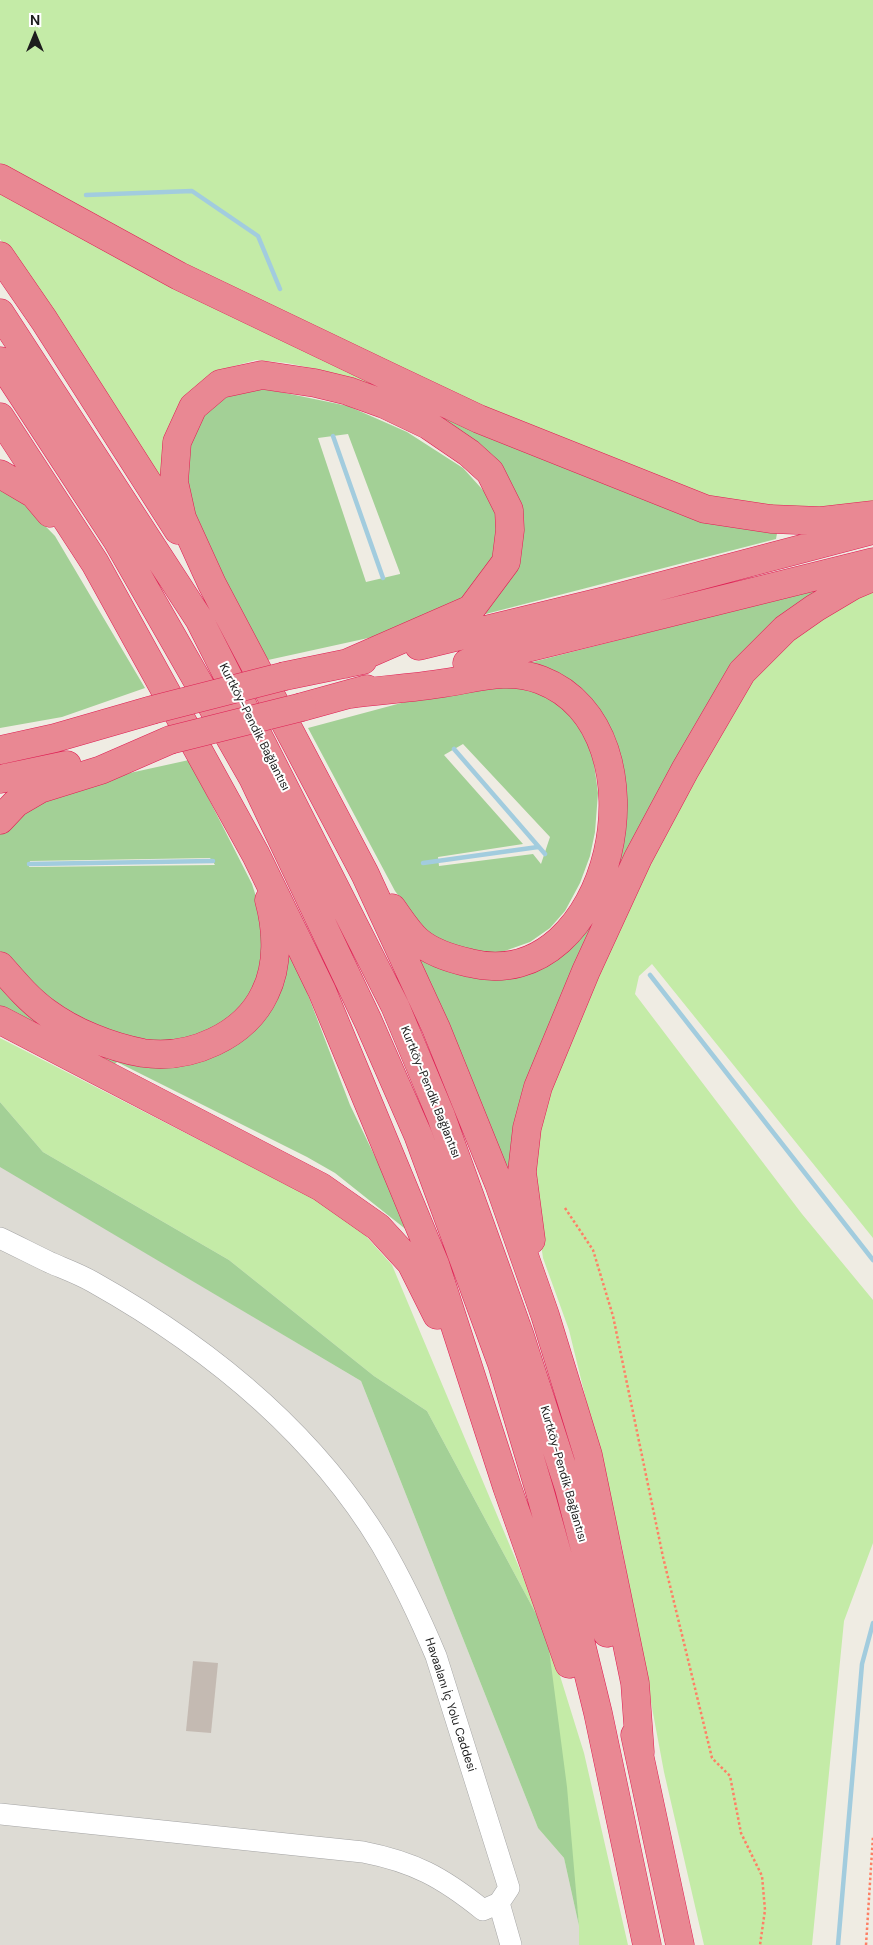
<!DOCTYPE html>
<meta charset="utf-8">
<style>
body{margin:0}
#map{position:relative;width:873px;height:1945px;overflow:hidden;background:#efece3;font-family:"DM Sans",sans-serif}
canvas{display:block}
.north{position:absolute;left:10px;top:10px;width:50px;height:50px;-webkit-text-stroke:4px #fff;paint-order:stroke;rotate:0deg;font-size:14px;font-weight:700;line-height:20px;text-align:center;color:#1d1d1d}
.north::after{content:'';display:block;margin:auto;width:18px;height:22px;background:#1d1d1d;clip-path:polygon(50% 0,100% 100%,50% 72%,0 100%)}
</style>
<div id="map">
<canvas width="873" height="1945"></canvas>
<div class="north">N</div>
</div>
<script>
const ctx = document.querySelector('canvas').getContext('2d');
ctx.lineJoin = 'round';
function paint(path, color) { ctx.fillStyle = color; ctx.fill(path, 'evenodd'); }
function stroke(path, color, width, dash) { ctx.strokeStyle = color; ctx.lineWidth = width; ctx.lineCap = dash ? 'butt' : 'round'; ctx.setLineDash(dash || []); ctx.stroke(path); }
function drawText(font, color, halo, rows, align = 'center') {
  ctx.font = font + ' "DM Sans",sans-serif'; ctx.lineWidth = 4; ctx.setLineDash([]); ctx.textBaseline = 'middle'; ctx.strokeStyle = halo; ctx.fillStyle = color; for (const [text, x, y, turn = 0] of rows) {
    ctx.save(); ctx.translate(x, y); ctx.rotate((+turn || 0) * Math.PI / 180); ctx.textAlign = isNaN(turn) ? turn : align; if (halo) ctx.strokeText(text, 0, 0); ctx.fillText(text, 0, 0); ctx.restore();
  }
}
paint(new Path2D(`
 M 0,1166 L 361,1381 L 538,1828 L 564,1858 L 579,1926 L 579,1945 L 0,1945 Z`), '#dddbd4');
paint(new Path2D(`
 M 0,0 L 873,0 L 873,501 L 833,509 L 785,512 L 691,494 L 391,368 L 171,260 L 4,166 L 0,163 Z
 M 0,184 L 390,386 L 386,391 L 320,370 L 287,363 L 256,360 L 231,367 L 213,376 L 162,486 L 0,239 Z
 M 873,588 L 873,1238 L 652,964 L 639,976 L 635,994 L 802,1214 L 873,1300 L 873,1543 L 844,1621 L 812,1945 L 704,1945 L 664,1772 L 622,1547 L 569,1330 L 543,1258 L 532,1184 L 535,1135 L 549,1085 L 651,854 L 748,682 L 784,641 Z
 M 0,1038 L 326,1205 L 364,1234 L 392,1265 L 547,1634 L 584,1753 L 628,1945 L 579,1945 L 579,1926 L 547,1634 L 427,1411 L 374,1376 L 229,1260 L 43,1152 L 0,1102 Z`), '#c4eba7');
paint(new Path2D(`
 M 390,386 L 778,528 L 776,539 L 478,616 L 504,588 L 519,557 L 521,507 Z
 M 266,389 L 348,406 L 407,432 L 463,468 L 491,499 L 498,524 L 496,547 L 491,567 L 466,602 L 391,633 L 268,660 L 215,567 L 182,484 L 186,449 L 201,417 L 227,396 L 245,391 ZM 348,434 L 400,573 L 400,574 L 366,582 L 318,438 Z
 M 0,487 L 14,494 L 55,536 L 145,688 L 62,717 L 0,728 Z
 M 822,588 L 773,624 L 536,1068 L 513,1203 L 408,940 L 460,974 L 488,979 L 516,975 L 545,965 L 580,940 L 603,901 L 619,858 L 627,798 L 616,740 L 585,693 L 554,673 L 521,665 Z
 M 472,684 L 535,688 L 568,710 L 592,749 L 598,793 L 595,832 L 590,856 L 580,883 L 565,911 L 550,928 L 530,942 L 499,953 L 466,951 L 427,933 L 395,891 L 308,728 ZM 463,744 L 550,837 L 541,864 L 533,854 L 439,866 L 438,857 L 523,844 L 444,755 Z
 M 189,760 L 252,884 L 267,931 L 266,955 L 247,1003 L 229,1023 L 168,1045 L 115,1034 L 45,1000 L 7,962 L 0,951 L 0,833 L 20,810 L 107,778 ZM 210,858 L 215,865 L 29,867 L 30,861 Z
 M 287,940 L 350,1105 L 413,1235 L 335,1173 L 307,1157 L 117,1062 L 115,1064 L 0,1006 L 0,979 L 44,1020 L 209,1056 Z
 M 0,1102 L 43,1152 L 229,1260 L 374,1376 L 427,1411 L 547,1634 L 567,1787 L 579,1926 L 564,1858 L 538,1828 L 361,1381 L 0,1167 Z`), '#a3d096');
stroke(new Path2D(`
 M 86,195 L 192,191 L 258,236 L 280,289
 M 333,436 L 383,578
 M 454,749 L 545,854
 M 423,863 L 538,847
 M 29,864 L 213,861
 M 650,975 L 873,1260
 M 838,1945 L 862,1664 L 873,1623`), '#a2ccde', 4.5);
paint(new Path2D(`
 M 193,1661 L 218,1663 L 211,1733 L 186,1731 Z`), '#c4bab2');
const minor = new Path2D(`
 M 0,1238 C 17,1246 34,1255 51,1263 C 65,1269 79,1274 93,1282 C 207,1346 312,1430 381,1544 C 402,1580 420,1618 436,1656 L 509,1888 L 499,1903 L 483,1910 C 442,1877 414,1862 363,1852 L 0,1814
 M 499,1903 L 511,1945`);
const highway = new Path2D(`
 M 0,178 L 179,276 L 388,376 L 479,419 L 705,509 L 771,519 L 821,521 L 873,515
 M 0,256 L 44,320 L 178,530
 M 0,313 L 199,619 L 395,1006 L 441,1116 L 520,1336 L 569,1488 L 607,1633
 M 0,361 L 117,540 L 253,778 L 368,1021 L 418,1135 L 502,1364 L 540,1492 L 571,1603 L 598,1713 L 647,1945
 M 0,417 L 95,563 L 256,855 L 322,991 L 435,1264 L 507,1487 L 569,1664
 M 0,474 L 34,494 L 50,513
 M 419,646 L 604,601 L 873,530
 M 467,663 L 873,562
 M 345,664 L 471,609 L 506,562 L 510,530 L 509,510 L 490,472 L 469,453 L 428,425 L 384,404 L 348,391 L 315,383 L 262,375 L 220,384 L 193,407 L 177,442 L 174,482 L 182,518 L 212,584 L 365,874 L 436,1028 L 499,1184 L 545,1315 L 588,1455 L 635,1683 L 640,1752
 M 285,676 L 363,660
 M 350,694 C 381,690 413,688 444,683 C 477,678 508,667 541,680 C 671,730 612,998 470,963 C 452,959 432,953 418,941 C 408,932 400,919 392,908
 M 302,707 L 367,689
 M 0,750 L 55,738 L 152,710
 M 0,779 L 67,765
 M 0,820 L 16,803 L 40,789 L 101,770 L 170,740
 M 0,966 C 14,982 28,999 46,1012 C 73,1032 110,1047 143,1053 C 190,1060 245,1036 265,993 C 279,965 277,929 269,900
 M 0,1020 L 321,1187 L 378,1227 L 411,1263 L 437,1315
 M 531,1240 L 522,1172 L 527,1128 L 538,1087 L 586,971 L 638,858 L 685,770 L 742,672 L 785,629 L 815,608 L 852,586 L 873,577
 M 635,1735 L 680,1945`);
stroke(minor, '#a4a4a4', 22);
stroke(highway, '#de1e53', 29);
stroke(new Path2D(`
 M 565,1208 L 593,1250 L 613,1316 L 663,1557 L 712,1758 L 730,1776 L 741,1833 L 762,1876 L 765,1910 L 760,1945
 M 866,1945 L 873,1836`), '#fe7f65', 2.5, [2.5, 2.5]);
stroke(minor, '#fff', 21);
stroke(highway, '#e98893', 28);
const highwayBridge = new Path2D(`
 M 152,710 L 285,676
 M 170,740 L 302,707`);
stroke(highwayBridge, '#de1e53', 29, []);
stroke(highwayBridge, '#e98893', 28);
drawText('12px', '#1d1d1d', '#fff', [
 ["Kurtköy-Pendik Bağlantısı",254,727,63],
 ["Kurtköy-Pendik Bağlantısı",430,1092,68],
 ["Kurtköy-Pendik Bağlantısı",563,1474,74],
 ["Havaalanı İç Yolu Caddesi",450,1705,72]
]);
</script>
